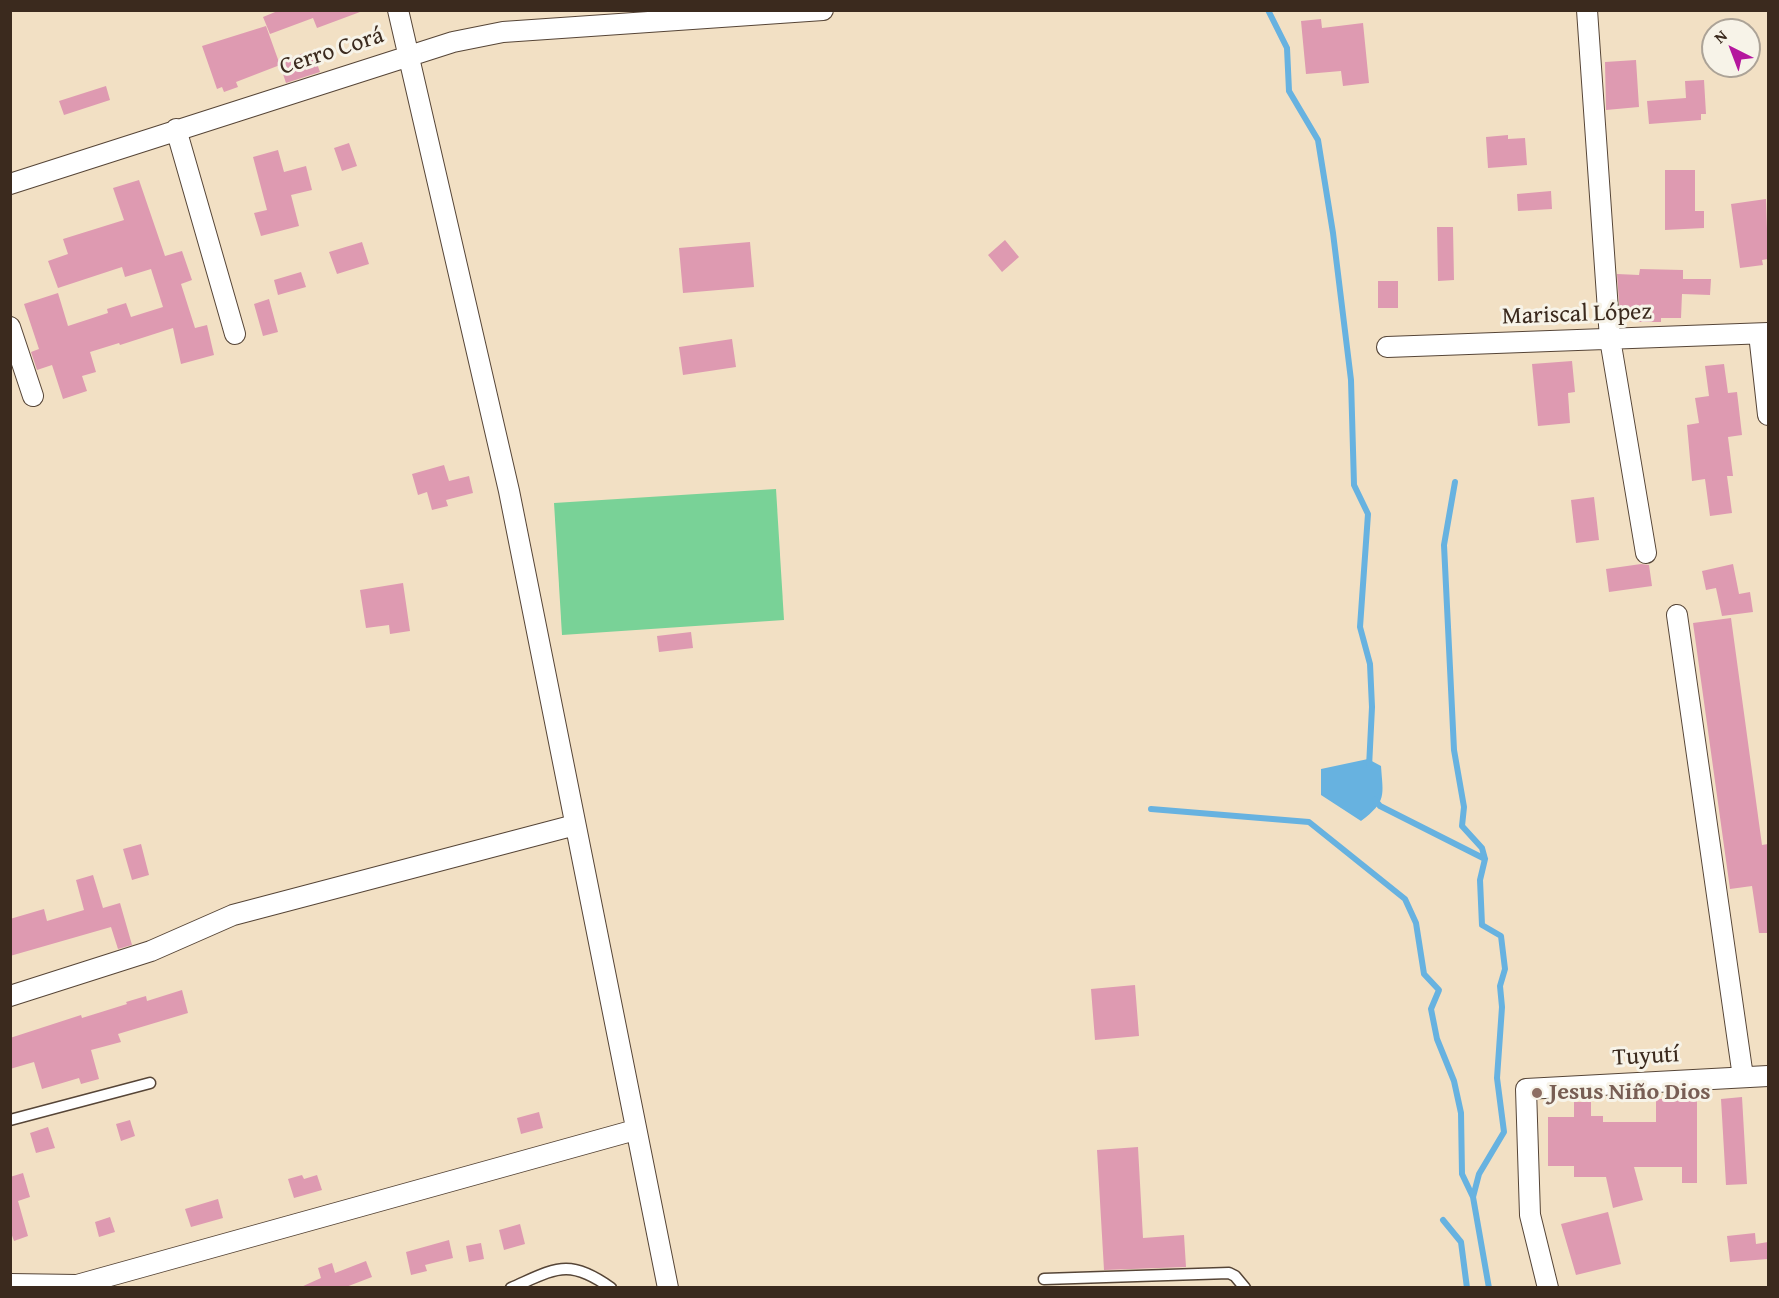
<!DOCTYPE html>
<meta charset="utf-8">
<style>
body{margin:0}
#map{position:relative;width:1779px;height:1298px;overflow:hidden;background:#f2e0c4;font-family:"Gentium Book Plus",serif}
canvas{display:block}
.frame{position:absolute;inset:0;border:12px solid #3b2a1e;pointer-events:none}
.north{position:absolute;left:1701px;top:18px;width:60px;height:60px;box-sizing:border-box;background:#f7f3e8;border:2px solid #aca397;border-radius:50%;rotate:318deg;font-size:16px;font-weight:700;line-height:24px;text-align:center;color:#3b2a1e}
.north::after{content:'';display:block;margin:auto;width:21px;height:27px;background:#b5179e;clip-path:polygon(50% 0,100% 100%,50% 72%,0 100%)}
</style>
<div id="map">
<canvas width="1779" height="1298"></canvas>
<div class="frame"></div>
<div class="north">N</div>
</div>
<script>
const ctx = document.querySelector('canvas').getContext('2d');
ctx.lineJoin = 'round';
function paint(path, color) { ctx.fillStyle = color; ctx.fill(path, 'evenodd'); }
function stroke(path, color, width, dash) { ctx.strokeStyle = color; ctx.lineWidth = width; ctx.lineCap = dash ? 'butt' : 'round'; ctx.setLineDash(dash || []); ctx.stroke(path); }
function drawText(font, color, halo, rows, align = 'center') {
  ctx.font = font + ' "Gentium Book Plus",serif'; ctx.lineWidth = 6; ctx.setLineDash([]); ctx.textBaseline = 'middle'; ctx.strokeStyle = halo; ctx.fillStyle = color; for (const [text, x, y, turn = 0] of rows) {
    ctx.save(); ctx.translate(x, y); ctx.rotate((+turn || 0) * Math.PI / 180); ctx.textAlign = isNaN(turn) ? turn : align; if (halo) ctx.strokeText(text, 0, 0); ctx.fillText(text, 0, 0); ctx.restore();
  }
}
paint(new Path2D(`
 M 776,489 L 784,620 L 562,635 L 554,503 Z`), '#79d297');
paint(new Path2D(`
 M 1368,759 L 1381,766 C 1383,796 1387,801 1361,821 L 1321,795 L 1321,769 Z`), '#67b2e0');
stroke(new Path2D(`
 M 1268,10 L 1287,48 L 1289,91 L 1318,140 L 1333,233 L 1351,380 L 1354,485 L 1368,514 L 1360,627 L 1370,664 L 1372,707 L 1369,767
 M 1455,482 L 1444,545 L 1454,750 L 1464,807 L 1462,826 L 1482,848 L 1485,859 L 1480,880 L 1482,925 L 1501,936 L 1505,969 L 1500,986 L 1502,1007 L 1497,1078 L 1504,1132 L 1479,1174 L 1473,1197
 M 1375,800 L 1380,806 L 1485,859
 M 1151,809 L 1309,822 L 1405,899 L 1416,923 L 1424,974 L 1439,990 L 1431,1009 L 1437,1039 L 1454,1081 L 1461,1113 L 1462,1174 L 1473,1197 L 1489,1288
 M 1443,1220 L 1461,1242 L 1467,1288`), '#67b2e0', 6);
paint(new Path2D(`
 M 280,10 L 360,10 L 360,12 L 317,28 L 313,18 L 270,34 L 263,17 Z
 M 1321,19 L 1322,28 L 1363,23 L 1369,83 L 1343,86 L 1341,71 L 1306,74 L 1301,21 Z
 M 266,26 L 280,65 L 236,82 L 238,87 L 224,92 L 222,87 L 217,89 L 202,46 Z
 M 312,50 L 320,72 L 286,83 L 279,62 Z
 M 1636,60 L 1639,107 L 1606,110 L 1605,62 Z
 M 1704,80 L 1706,114 L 1701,114 L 1701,120 L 1649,124 L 1647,101 L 1686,98 L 1685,81 Z
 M 106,86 L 110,100 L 64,115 L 59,101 Z
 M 1508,135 L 1508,139 L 1525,138 L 1527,165 L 1488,168 L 1486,137 Z
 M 349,143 L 357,166 L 342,171 L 334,148 Z
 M 278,150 L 284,172 L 306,166 L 312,190 L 291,195 L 299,226 L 261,236 L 254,213 L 267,210 L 253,157 Z
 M 1665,170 L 1695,170 L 1695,211 L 1704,211 L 1704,228 L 1665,230 Z
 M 139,180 L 165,256 L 182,251 L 192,280 L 181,284 L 195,328 L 207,325 L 214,355 L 181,364 L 173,328 L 120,345 L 119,343 L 90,352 L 96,372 L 82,376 L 87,391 L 63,399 L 52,365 L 37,370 L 31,352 L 39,349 L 24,304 L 58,293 L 68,326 L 108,313 L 107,309 L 126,303 L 131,317 L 163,307 L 151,269 L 125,277 L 122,267 L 58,288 L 48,261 L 68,254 L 63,239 L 124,220 L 113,188 Z
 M 1551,191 L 1552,209 L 1518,211 L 1517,194 Z
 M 1766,199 L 1768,259 L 1762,260 L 1763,265 L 1740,268 L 1731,204 Z
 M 1437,227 L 1453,227 L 1454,280 L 1438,281 Z
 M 1005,240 L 1019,257 L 1002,272 L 988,255 Z
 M 362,242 L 369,264 L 337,274 L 329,252 Z
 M 750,242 L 754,287 L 683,293 L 679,248 Z
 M 1640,269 L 1683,270 L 1683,279 L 1711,279 L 1710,295 L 1682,294 L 1681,318 L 1661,318 L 1661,322 L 1638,322 L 1638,315 L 1620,315 L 1617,274 L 1639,275 Z
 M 301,272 L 306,287 L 278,295 L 274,280 Z
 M 1378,281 L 1398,281 L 1398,308 L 1378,308 Z
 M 269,299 L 278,332 L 263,336 L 254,304 Z
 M 732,339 L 736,367 L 683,375 L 679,347 Z
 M 1572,361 L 1575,392 L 1568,393 L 1570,423 L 1538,426 L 1532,364 Z
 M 1724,364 L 1728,393 L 1737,392 L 1742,435 L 1728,437 L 1733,476 L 1727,476 L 1732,513 L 1710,516 L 1705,479 L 1692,481 L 1687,425 L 1699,423 L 1695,398 L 1709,396 L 1705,366 Z
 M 444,465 L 449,481 L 469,476 L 473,493 L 446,500 L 448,506 L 432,510 L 427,492 L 418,495 L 412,474 Z
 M 1594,497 L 1599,540 L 1576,543 L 1571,500 Z
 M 1641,564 L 1649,565 L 1652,586 L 1609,592 L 1606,569 Z
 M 1733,564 L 1739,594 L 1750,592 L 1753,612 L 1722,616 L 1716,588 L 1706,590 L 1702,571 Z
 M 403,583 L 410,631 L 390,634 L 389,625 L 366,628 L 360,590 Z
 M 1731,618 L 1762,845 L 1768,844 L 1768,933 L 1759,933 L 1752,886 L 1730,889 L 1693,623 Z
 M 691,632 L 693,648 L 659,652 L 657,636 Z
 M 141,844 L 149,875 L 132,880 L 123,849 Z
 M 93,875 L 103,908 L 120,903 L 132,945 L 118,949 L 111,927 L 10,956 L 10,919 L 44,909 L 47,921 L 84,910 L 76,880 Z
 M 1135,985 L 1139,1036 L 1095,1040 L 1091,989 Z
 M 182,990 L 188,1013 L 118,1034 L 121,1042 L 91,1050 L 99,1079 L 81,1084 L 79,1078 L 42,1089 L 34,1062 L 10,1069 L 10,1038 L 81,1015 L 82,1018 L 127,1004 L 126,1002 L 146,996 L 147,1001 Z
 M 1742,1097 L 1747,1184 L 1726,1185 L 1721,1099 Z
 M 1656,1099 L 1697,1099 L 1697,1183 L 1682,1183 L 1682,1167 L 1634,1167 L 1643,1200 L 1613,1208 L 1606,1177 L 1574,1177 L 1574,1166 L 1548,1166 L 1548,1117 L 1574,1117 L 1574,1102 L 1591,1102 L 1591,1116 L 1603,1116 L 1603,1122 L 1656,1122 Z
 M 539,1112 L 543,1128 L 521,1134 L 517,1118 Z
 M 130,1120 L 135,1136 L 121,1141 L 116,1124 Z
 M 48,1127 L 55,1148 L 36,1153 L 30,1133 Z
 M 1138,1147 L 1143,1238 L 1184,1235 L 1186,1267 L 1104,1270 L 1097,1150 Z
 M 23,1173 L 30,1197 L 18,1201 L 28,1236 L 14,1241 L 10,1230 L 10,1177 Z
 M 302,1175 L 304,1179 L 317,1175 L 322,1190 L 294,1198 L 288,1179 Z
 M 218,1199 L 223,1218 L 191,1227 L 185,1209 Z
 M 1608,1212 L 1621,1264 L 1576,1275 L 1561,1224 Z
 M 110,1217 L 115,1232 L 99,1237 L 95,1222 Z
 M 520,1224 L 525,1244 L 504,1250 L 499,1230 Z
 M 1755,1233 L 1756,1244 L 1768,1242 L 1768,1259 L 1730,1262 L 1727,1236 Z
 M 449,1240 L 453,1258 L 425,1265 L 427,1271 L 411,1275 L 406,1252 Z
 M 481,1243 L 484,1259 L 469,1262 L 466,1246 Z
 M 366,1261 L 372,1277 L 346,1287 L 301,1287 L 321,1278 L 318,1268 L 332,1263 L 335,1273 Z`), '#de9ab1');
const lane = new Path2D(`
 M 10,1120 L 150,1083
 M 1044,1279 L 1229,1273 L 1235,1276 L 1245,1288
 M 511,1288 C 555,1269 568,1257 611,1288`);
const street = new Path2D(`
 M 398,10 L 509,491 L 668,1288
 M 1587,10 L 1610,339 L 1646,553
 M 176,129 L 235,334
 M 10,184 L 453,42 L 503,32 L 823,10
 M 10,327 L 33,396
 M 1759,334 L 1768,415
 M 1387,347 L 1768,333
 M 1677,615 L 1743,1077
 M 10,996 L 151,951 L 233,915 L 575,825
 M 10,1284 L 77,1285 L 635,1130
 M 1548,1288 L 1530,1215 L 1526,1089 L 1768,1076`);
stroke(lane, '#564537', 13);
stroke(street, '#564537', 22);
stroke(lane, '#fff', 10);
stroke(street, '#fff', 20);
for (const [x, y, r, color] of [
 [1537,1093,6,"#8d6e63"]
]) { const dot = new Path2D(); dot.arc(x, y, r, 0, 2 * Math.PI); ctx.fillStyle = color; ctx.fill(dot); stroke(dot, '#f7f3e8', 2); }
drawText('24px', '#3b2a1e', '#f7f3e8', [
 ["Cerro Corá",332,52,-18],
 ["Mariscal López",1577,315,-2],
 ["Tuyutí",1646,1057,-3]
]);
drawText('bold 24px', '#785e54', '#f7f3e8', [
 ["Jesus Niño Dios",1549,1093]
], 'left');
</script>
